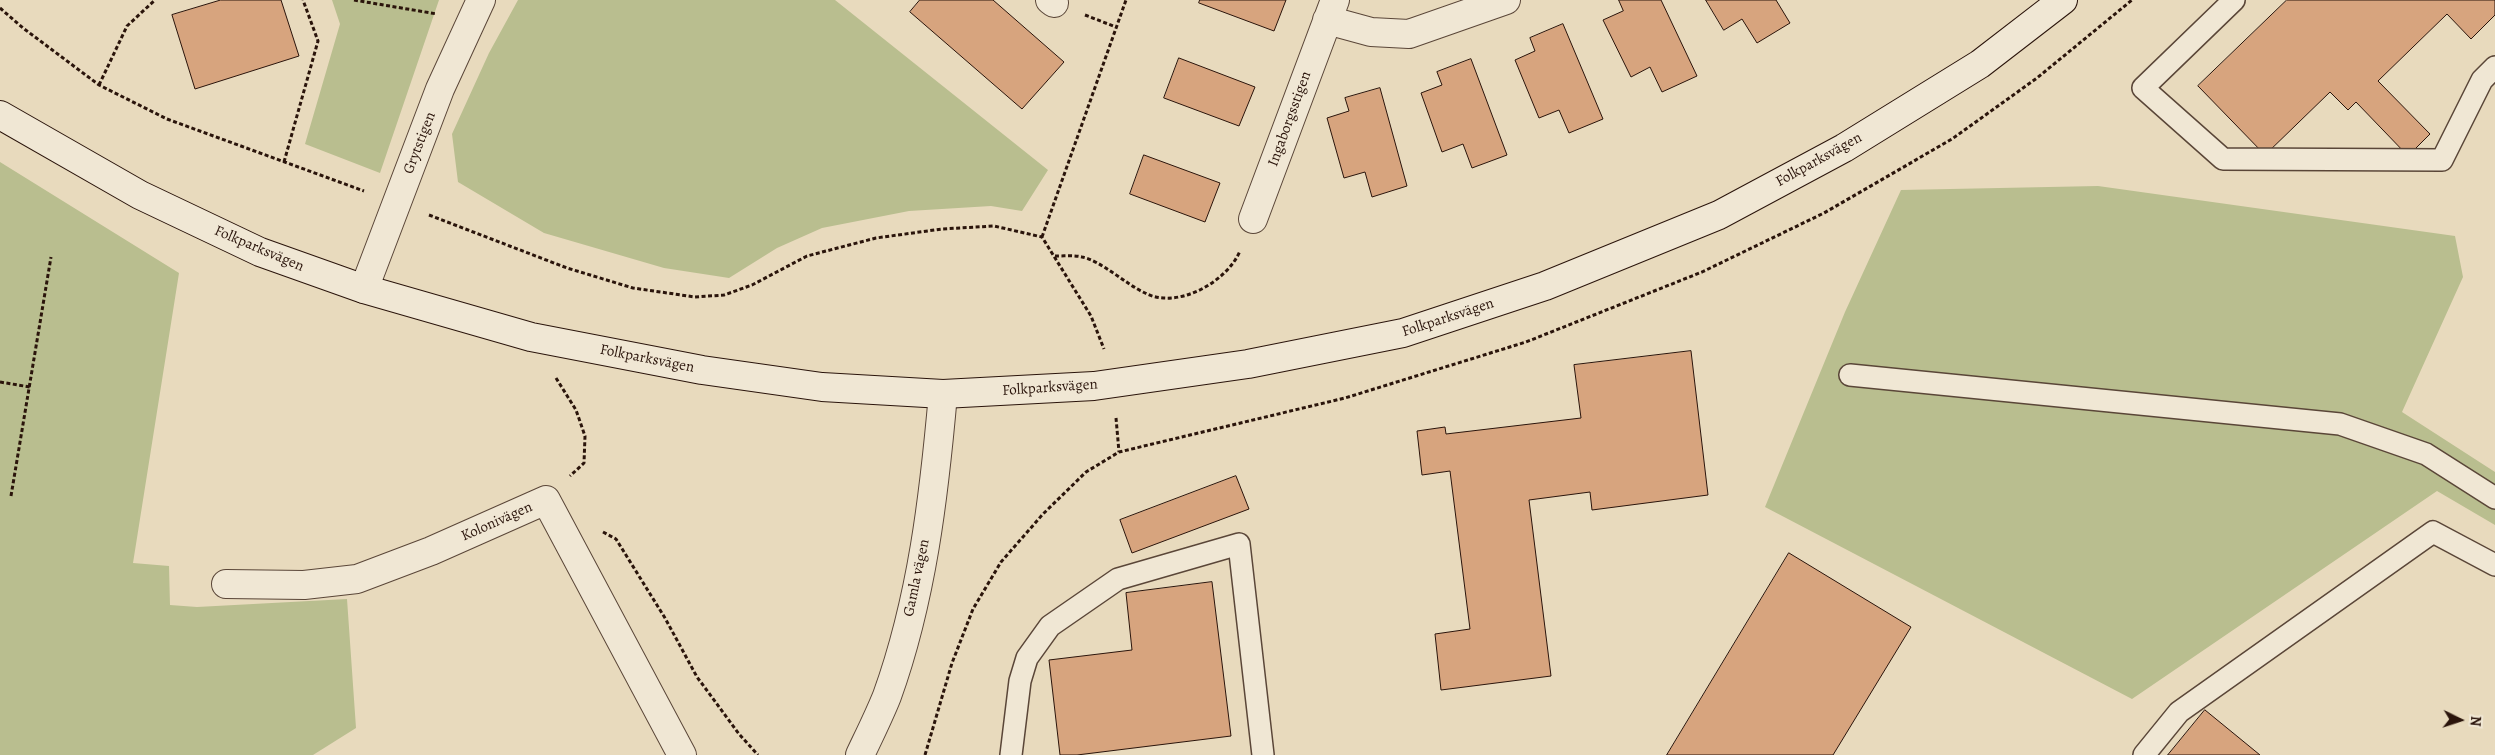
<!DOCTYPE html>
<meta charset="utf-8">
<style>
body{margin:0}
#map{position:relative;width:2495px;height:755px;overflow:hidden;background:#e8dabd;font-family:Alegreya,serif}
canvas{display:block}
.north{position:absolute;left:2435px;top:695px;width:50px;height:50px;-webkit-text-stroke:4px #f0e7d4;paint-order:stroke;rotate:94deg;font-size:14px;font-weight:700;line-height:20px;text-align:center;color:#2a140b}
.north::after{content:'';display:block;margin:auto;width:18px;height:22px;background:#2a140b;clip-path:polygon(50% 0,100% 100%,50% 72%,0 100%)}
</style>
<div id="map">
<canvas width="2495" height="755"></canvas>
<div class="north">N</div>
</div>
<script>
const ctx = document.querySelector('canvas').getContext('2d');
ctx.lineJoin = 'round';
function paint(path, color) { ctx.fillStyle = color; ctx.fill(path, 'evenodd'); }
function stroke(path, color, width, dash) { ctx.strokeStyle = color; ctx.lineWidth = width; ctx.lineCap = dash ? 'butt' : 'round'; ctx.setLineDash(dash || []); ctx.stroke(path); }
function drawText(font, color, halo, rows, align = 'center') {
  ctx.font = font + ' Alegreya,serif'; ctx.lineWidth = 4.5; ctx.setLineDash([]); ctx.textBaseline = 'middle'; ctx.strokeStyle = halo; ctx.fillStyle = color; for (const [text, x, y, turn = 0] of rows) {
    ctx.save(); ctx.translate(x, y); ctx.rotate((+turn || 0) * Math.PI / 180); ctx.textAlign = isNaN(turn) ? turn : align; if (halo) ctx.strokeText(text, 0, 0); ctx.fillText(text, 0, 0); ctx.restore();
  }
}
paint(new Path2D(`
 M 332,0 L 439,0 L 380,173 L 305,144 L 340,24 Z
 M 518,0 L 835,0 L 1048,170 L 1022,211 L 991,206 L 909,211 L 822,228 L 777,248 L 729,278 L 664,268 L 544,233 L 458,182 L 452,134 L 489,53 Z
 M 0,162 L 179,273 L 133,563 L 169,566 L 170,605 L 197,607 L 347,599 L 356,728 L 313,755 L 0,755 Z
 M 2098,186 L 2455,236 L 2463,277 L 2402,412 L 2495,472 L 2495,525 L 2437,491 L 2132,699 L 1765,507 L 1845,312 L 1901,190 Z`), '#b9be8f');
const building = new Path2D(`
 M 221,0 L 281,0 L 299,56 L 195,89 L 172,15 Z
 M 920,0 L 993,0 L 1064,62 L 1022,109 L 910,12 Z
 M 1200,0 L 1286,0 L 1274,31 L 1199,3 Z
 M 1619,0 L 1661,0 L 1697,76 L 1662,92 L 1650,67 L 1631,77 L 1603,20 L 1623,11 Z
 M 1706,0 L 1776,0 L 1790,23 L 1757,43 L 1742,19 L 1724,30 Z
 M 2287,0 L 2495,0 L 2495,15 L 2471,39 L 2447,14 L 2378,81 L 2430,134 L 2408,156 L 2356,102 L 2348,110 L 2330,92 L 2265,155 L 2198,86 Z
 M 1563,24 L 1603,119 L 1569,133 L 1559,110 L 1539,118 L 1515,60 L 1535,51 L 1530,38 Z
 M 1179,58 L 1255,87 L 1239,126 L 1164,98 Z
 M 1471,59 L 1507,155 L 1472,168 L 1463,144 L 1442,152 L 1421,93 L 1442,85 L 1437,72 Z
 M 1380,88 L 1407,186 L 1372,197 L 1365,172 L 1344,178 L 1327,118 L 1349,111 L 1345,98 Z
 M 1144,155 L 1220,183 L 1205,222 L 1130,194 Z
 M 1691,351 L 1708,495 L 1592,510 L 1590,492 L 1529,500 L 1551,676 L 1441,690 L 1435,634 L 1470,629 L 1450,471 L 1422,475 L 1417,431 L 1445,427 L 1446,434 L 1581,418 L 1574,365 Z
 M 1236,476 L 1249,509 L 1132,553 L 1120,520 Z
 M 1789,553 L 1911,627 L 1833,755 L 1667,755 Z
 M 1212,582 L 1231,736 L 1077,755 L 1060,755 L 1049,660 L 1132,650 L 1126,593 Z
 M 2205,710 L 2260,755 L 2168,755 Z`);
paint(building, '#d7a47e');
stroke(building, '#2a140b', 1);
const lane = new Path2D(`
 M 2234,0 L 2143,88 L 2223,159 L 2442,160 L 2482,80 L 2495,67
 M 1850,375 L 2340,424 L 2426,454 L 2495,498
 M 1011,755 L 1020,681 L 1027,658 L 1050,626 L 1118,579 L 1239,544 L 1263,755
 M 2144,755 L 2179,712 L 2433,532 L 2495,565`);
const street = new Path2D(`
 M 1050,0 L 1054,3
 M 1327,20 L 1371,32 L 1409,34 L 1506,0
 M 1253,219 L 1335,0
 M 364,289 L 440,89 L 481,0
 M 226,584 L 304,585 L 357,579 L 431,551 L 546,500 L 682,755
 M 860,755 C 869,736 879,716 887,696 C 922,599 934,496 943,394`);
const secondary = new Path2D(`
 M 0,115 L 140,195 L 260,252 L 364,289 L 531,337 L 702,370 L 822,387 L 943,394 L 1094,386 L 1248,364 L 1403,333 L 1545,286 L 1719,215 L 1844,148 L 1980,64 L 2063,0`);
stroke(lane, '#5a4638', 24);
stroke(street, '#5a4638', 30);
stroke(secondary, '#2a140b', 30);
stroke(new Path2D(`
 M 354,0 L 437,14
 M 0,8 L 23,28 L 99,85 L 167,119 L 364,191
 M 1085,15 L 1116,27
 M 99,85 L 127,26 L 155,0
 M 284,162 L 318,41 L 303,0
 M 429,215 L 567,268 L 633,288 L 695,297 L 724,295 L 752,285 L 807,256 L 876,238 L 942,229 L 994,226 L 1042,237 L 1091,316 L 1104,349
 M 1042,237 L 1126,0
 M 1055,256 C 1064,256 1074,255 1082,257 C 1100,260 1127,285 1145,293 C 1177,310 1227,282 1240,251
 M 556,378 L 576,410 L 585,436 L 584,463 L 570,476
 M 0,382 L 30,387
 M 1116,418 L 1119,452
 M 11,496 L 51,257
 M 603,532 L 616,539 L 665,618 L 697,677 L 739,734 L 758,755
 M 925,755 L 952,663 L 973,609 L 1001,562 L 1043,514 L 1086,472 L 1119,452 L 1345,398 L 1526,342 L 1702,272 L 1824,213 L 1952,139 L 2037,78 L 2132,0`), '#2a140b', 3, [4, 2.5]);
stroke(lane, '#f0e7d4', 21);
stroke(street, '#f0e7d4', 28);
stroke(secondary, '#f0e7d4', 28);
drawText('15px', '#2a140b', '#f0e7d4', [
 ["Ingaborgsstigen",1290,119,-70],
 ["Grytstigen",420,143,-69],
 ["Folkparksvägen",1819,160,-29],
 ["Folkparksvägen",259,249,23],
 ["Folkparksvägen",1448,318,-18],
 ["Folkparksvägen",647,359,11],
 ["Folkparksvägen",1050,388,-4],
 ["Kolonivägen",497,522,-24],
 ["Gamla vägen",917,578,-78]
]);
</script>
